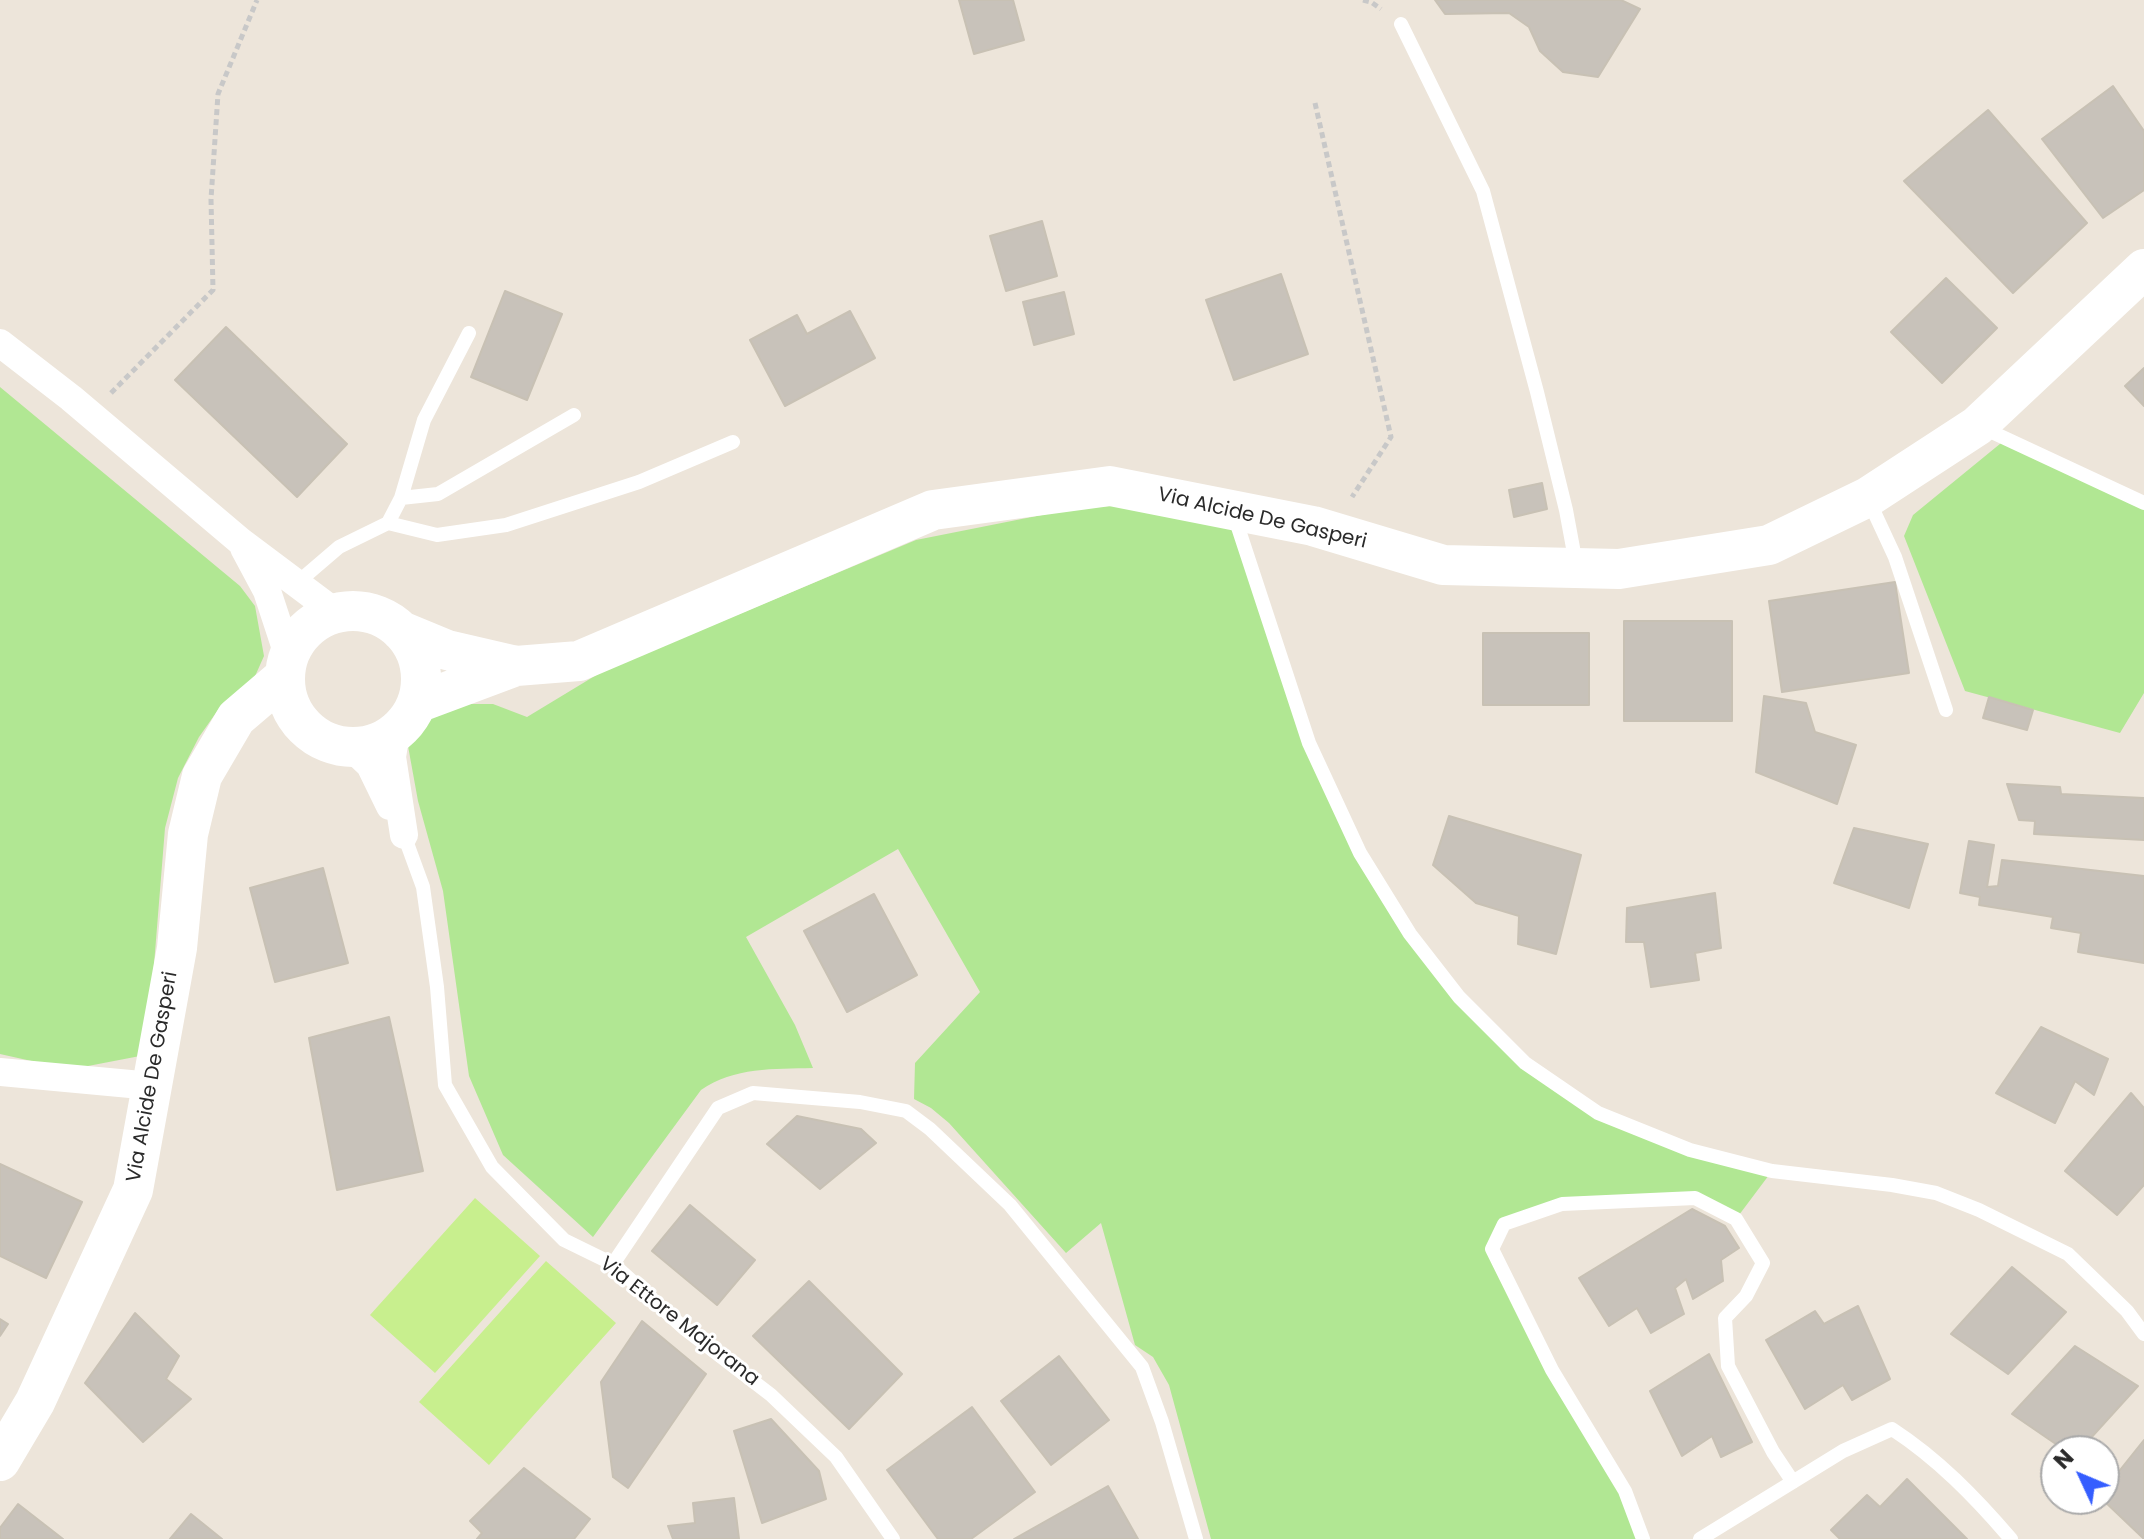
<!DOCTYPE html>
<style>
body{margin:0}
#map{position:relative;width:2144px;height:1539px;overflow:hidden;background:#ede5da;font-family:Poppins,sans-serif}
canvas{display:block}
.north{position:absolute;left:2040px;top:1435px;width:80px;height:80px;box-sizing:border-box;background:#fff;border:2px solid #aaa;border-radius:50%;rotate:314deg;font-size:22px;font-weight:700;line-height:32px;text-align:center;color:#2a2a2a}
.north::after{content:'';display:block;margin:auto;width:28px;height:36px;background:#355eff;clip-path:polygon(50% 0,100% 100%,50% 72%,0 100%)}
</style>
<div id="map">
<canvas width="2144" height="1539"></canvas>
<div class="north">N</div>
</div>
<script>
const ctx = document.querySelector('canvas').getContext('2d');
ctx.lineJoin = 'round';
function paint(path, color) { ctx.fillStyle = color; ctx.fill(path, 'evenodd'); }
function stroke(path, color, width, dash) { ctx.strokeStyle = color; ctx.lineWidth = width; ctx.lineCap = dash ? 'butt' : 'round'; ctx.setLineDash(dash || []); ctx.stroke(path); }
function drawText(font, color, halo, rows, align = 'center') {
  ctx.font = font + ' Poppins,sans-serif'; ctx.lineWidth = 6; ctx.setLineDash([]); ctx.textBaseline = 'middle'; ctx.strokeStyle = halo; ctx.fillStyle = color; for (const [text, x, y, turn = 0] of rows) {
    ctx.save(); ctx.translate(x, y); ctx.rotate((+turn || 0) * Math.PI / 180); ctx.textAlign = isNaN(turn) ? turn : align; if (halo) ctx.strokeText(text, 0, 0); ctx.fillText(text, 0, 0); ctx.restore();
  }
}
paint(new Path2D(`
 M 0,387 L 240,586 L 255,606 L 264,656 L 252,683 L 218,710 L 199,737 L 178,778 L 165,828 L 153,977 L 140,1056 L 88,1066 L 54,1066 L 0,1054 Z
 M 2006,439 L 2144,505 L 2144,693 L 2120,733 L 1965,691 L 1904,536 L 1913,515 Z
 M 1128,505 L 1237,525 L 1309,742 L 1410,934 L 1525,1063 L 1598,1113 L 1772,1171 L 1736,1219 L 1695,1198 L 1562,1204 L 1504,1224 L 1492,1249 L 1643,1539 L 1211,1539 L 1169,1385 L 1153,1357 L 1135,1345 L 1101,1223 L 1066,1253 L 949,1123 L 931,1108 L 914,1099 L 915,1063 L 980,992 L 898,849 L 746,937 L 795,1025 L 813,1068 C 774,1069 734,1067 701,1090 L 593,1237 L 503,1155 L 469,1076 L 443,891 L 418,801 L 408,746 L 417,720 L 438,704 L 493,704 L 527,717 L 603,671 L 916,540 L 1077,508 Z`), '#b1e793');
paint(new Path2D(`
 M 475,1198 L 540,1256 L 435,1373 L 370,1315 Z
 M 546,1261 L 616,1323 L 489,1465 L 419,1402 Z`), '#c8ef8e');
const building = new Path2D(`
 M 959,0 L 1013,0 L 1024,40 L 974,54 Z
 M 1435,0 L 1621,0 L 1640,9 L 1598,77 L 1563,72 L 1540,51 L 1529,27 L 1509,13 L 1445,14 Z
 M 2113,86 L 2144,131 L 2144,190 L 2103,218 L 2042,139 Z
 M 1988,110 L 2087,223 L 2013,293 L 1904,181 Z
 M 1042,221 L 1057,276 L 1006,291 L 990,236 Z
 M 1281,274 L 1308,354 L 1234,380 L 1206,300 Z
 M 1946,278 L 1997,328 L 1942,383 L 1891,332 Z
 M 505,291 L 562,314 L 527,400 L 471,377 Z
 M 1064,292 L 1074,334 L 1034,345 L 1023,302 Z
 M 850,311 L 875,358 L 785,406 L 750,340 L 797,315 L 807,334 Z
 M 226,327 L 347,444 L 297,497 L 175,380 Z
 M 2144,368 L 2144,406 L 2125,386 Z
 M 1542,483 L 1547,509 L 1514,517 L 1509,490 Z
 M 1895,582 L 1909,673 L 1782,692 L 1769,601 Z
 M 1624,621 L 1732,621 L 1732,721 L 1624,721 Z
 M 1483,633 L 1589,633 L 1589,705 L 1483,705 Z
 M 1764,696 L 1806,703 L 1815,732 L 1856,745 L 1837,804 L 1756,772 Z
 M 1989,697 L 2033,710 L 2027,730 L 1983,718 Z
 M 2007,784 L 2060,787 L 2061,794 L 2144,798 L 2144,840 L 2034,834 L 2035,821 L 2019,820 Z
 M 1449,816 L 1581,855 L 1556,954 L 1518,944 L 1519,916 L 1476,903 L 1433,865 Z
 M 1854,828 L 1928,844 L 1909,908 L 1834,883 Z
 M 1969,841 L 1994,845 L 1987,887 L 1998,886 L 2002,860 L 2144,876 L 2144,963 L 2078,952 L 2081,933 L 2051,928 L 2053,917 L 1979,905 L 1980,897 L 1960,893 Z
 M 323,868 L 348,963 L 275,982 L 250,888 Z
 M 1715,893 L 1721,948 L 1695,953 L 1699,980 L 1651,987 L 1644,942 L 1626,942 L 1627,908 Z
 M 874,894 L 917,975 L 847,1012 L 804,931 Z
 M 389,1017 L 423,1171 L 337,1190 L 309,1038 Z
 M 2041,1027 L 2108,1059 L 2094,1095 L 2075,1081 L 2055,1123 L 1996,1093 Z
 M 2131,1093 L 2144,1108 L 2144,1185 L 2117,1215 L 2065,1171 Z
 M 797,1116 L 861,1129 L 876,1143 L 820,1189 L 767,1144 Z
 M 0,1164 L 82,1202 L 46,1278 L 0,1256 Z
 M 690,1205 L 755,1260 L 717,1305 L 652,1251 Z
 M 1692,1209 L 1725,1226 L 1739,1248 L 1721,1260 L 1723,1281 L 1693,1299 L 1686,1279 L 1675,1288 L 1684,1314 L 1651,1333 L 1637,1308 L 1609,1326 L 1579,1278 Z
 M 2012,1267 L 2066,1312 L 2008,1374 L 1951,1334 Z
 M 809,1281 L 902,1374 L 849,1429 L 753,1336 Z
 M 1858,1306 L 1890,1379 L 1852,1400 L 1843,1385 L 1805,1409 L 1766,1340 L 1815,1311 L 1824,1324 Z
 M 135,1313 L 179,1356 L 166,1379 L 191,1399 L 143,1442 L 85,1383 Z
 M 0,1319 L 8,1324 L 0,1336 Z
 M 642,1321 L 706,1374 L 628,1488 L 613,1477 L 601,1382 Z
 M 2075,1346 L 2138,1386 L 2079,1451 L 2066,1451 L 2012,1414 Z
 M 1709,1354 L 1752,1442 L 1721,1457 L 1712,1436 L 1682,1456 L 1650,1391 Z
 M 1059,1356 L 1109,1420 L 1051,1465 L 1001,1401 Z
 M 972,1407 L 1035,1492 L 971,1539 L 938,1539 L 887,1470 Z
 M 771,1419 L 819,1471 L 826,1499 L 762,1523 L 734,1431 Z
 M 2144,1440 L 2144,1539 L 2102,1499 L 2104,1490 Z
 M 524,1468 L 590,1519 L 574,1539 L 477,1539 L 482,1533 L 470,1521 Z
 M 1907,1479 L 1967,1539 L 1840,1539 L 1831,1530 L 1867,1495 L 1880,1507 Z
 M 1108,1486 L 1138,1539 L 1014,1539 Z
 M 734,1498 L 739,1539 L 673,1539 L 668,1526 L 695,1523 L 693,1503 Z
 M 18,1504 L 63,1539 L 0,1539 L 0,1528 Z
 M 191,1514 L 222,1539 L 170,1539 Z`);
paint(building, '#c8c2ba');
stroke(building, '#c8c1b4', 2);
stroke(new Path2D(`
 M 1363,0 L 1371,2 L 1381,9
 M 1315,103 L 1391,437 L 1352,497
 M 111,393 L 213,290 L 211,199 L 218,94 L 257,0`), '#c8c8c8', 5, [6, 4]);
stroke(new Path2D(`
 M 1401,24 L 1483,191 L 1537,392 L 1566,510 L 1576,564
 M 1981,427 L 2144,503
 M 401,498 L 438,494 L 574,415
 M 1869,501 L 1895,557 L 1946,710
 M 1234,515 L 1309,743 L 1360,853 L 1410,934 L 1459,997 L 1525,1063 L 1598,1113 L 1690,1150 L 1772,1171 L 1892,1185 L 1936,1193 L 1979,1210 L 2068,1254 L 2127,1311 L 2144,1334
 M 388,523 L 437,535 L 506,525 L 639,482 L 733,442
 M 297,583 L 339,547 L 388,523 L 401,498 L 424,420 L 469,333
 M 404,835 L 423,887 L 437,987 L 445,1085 L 492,1167 L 564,1240 L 613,1264 L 685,1329 L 771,1395 L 836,1457 L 893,1539
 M 613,1264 L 718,1108 L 753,1093 L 860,1102 L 906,1111 L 930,1129 L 1010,1205 L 1142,1367 L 1162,1422 L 1196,1539
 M 1643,1539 L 1625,1491 L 1552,1370 L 1492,1249 L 1504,1224 L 1562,1204 L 1695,1198 L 1736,1219 L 1763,1263 L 1746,1296 L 1725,1318 L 1728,1366 L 1773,1452 L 1793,1482
 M 1700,1539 L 1843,1451 L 1892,1429 C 1938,1459 1975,1497 2011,1539`), '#fff', 14);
stroke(new Path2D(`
 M 0,343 L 71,398 L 240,541 L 336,613
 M 244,548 L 267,591 L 288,655
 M 396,731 L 392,757 L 404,835
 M 352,748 L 370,765 L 390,806
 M 0,1072 L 152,1086`), '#fff', 28);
stroke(new Path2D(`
 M285 679a68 68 0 1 1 136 0a68 68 0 1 1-136 0Z
 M 401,631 L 447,650 L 516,666
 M 417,703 L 516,666 L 579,661 L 933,510 L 1110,486 L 1313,526 L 1443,565 L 1619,569 L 1769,545 L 1868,497 L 1977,426 L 2144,269
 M 0,1461 L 35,1402 L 133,1190 L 177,948 L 188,834 L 202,776 L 236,718 L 284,677`), '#fff', 40);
drawText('20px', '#2a2a2a', '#fff', [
 ["Via Alcide De Gasperi",1262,519,13],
 ["Via Alcide De Gasperi",153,1077,-80],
 ["Via Ettore Majorana",679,1322,38]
]);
</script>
